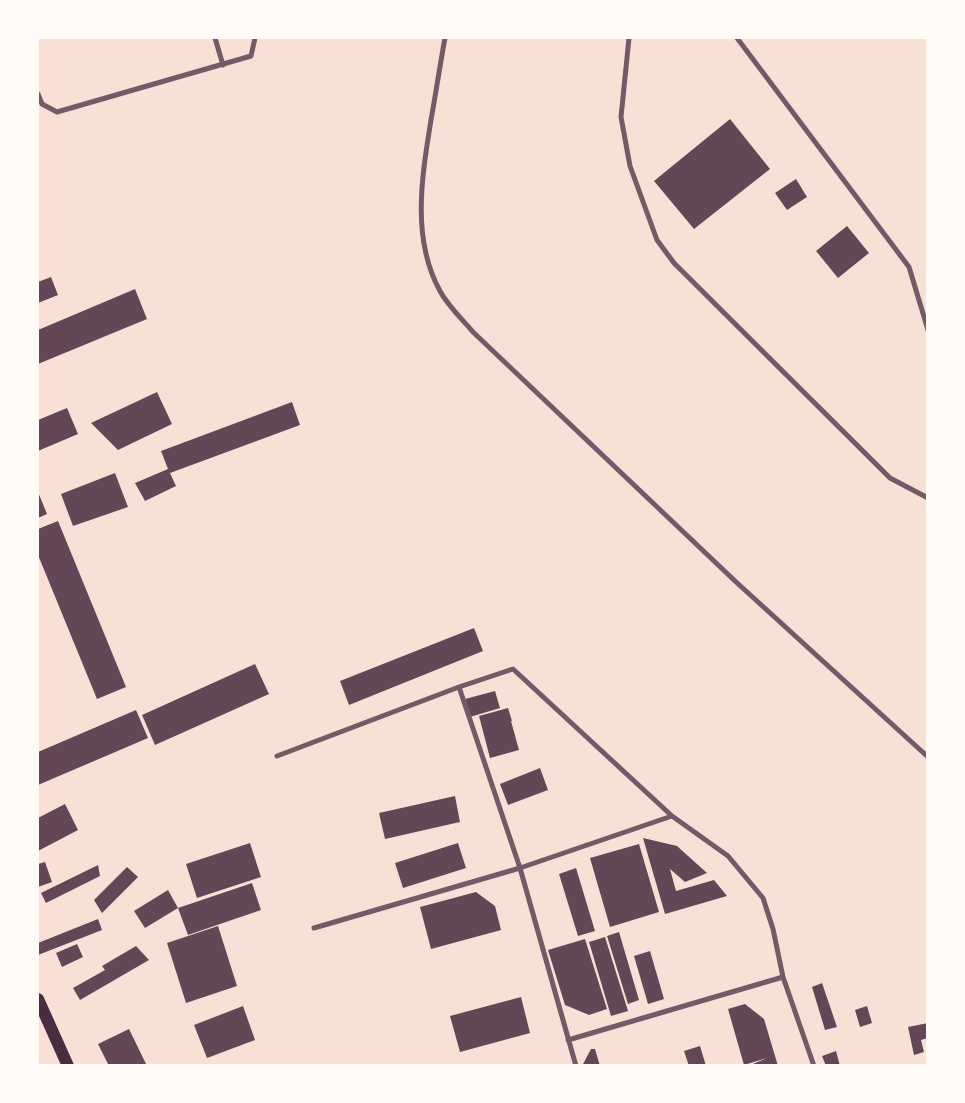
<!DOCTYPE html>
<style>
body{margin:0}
#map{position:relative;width:965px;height:1103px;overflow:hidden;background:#f7e1d7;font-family:Rubik,sans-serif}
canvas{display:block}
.frame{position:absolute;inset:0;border:39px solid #fffaf5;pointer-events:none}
</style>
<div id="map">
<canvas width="965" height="1103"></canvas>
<div class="frame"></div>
</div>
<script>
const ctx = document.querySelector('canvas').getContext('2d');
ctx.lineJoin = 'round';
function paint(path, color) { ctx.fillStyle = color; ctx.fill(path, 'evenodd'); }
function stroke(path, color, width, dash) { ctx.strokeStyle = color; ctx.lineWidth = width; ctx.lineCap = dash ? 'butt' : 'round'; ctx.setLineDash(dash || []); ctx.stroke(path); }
paint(new Path2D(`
 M 730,119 L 770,169 L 694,229 L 654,181 Z
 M 796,179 L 807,197 L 787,210 L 775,193 Z
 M 847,226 L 869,253 L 838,278 L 816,251 Z
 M 51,277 L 58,295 L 38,303 L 38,282 Z
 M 135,289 L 147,319 L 38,364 L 38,330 Z
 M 157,392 L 172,424 L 118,450 L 91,423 Z
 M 292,402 L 300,425 L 170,473 L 176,486 L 145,501 L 135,483 L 168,469 L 161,451 Z
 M 67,408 L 78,434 L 38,451 L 38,420 Z
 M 115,473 L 128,507 L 73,526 L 61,494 Z
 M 38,492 L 47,514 L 38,518 Z
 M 58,521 L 126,687 L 97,699 L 38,555 L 38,529 Z
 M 474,628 L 483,651 L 349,705 L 340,681 Z
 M 255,664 L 269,694 L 155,745 L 142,715 Z
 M 495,691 L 500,708 L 470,717 L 465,699 Z
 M 508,708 L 512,721 L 511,721 L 519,750 L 490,758 L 479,716 Z
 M 136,710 L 148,738 L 38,785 L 38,752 Z
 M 540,768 L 548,790 L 508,805 L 500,784 Z
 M 455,796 L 460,822 L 385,839 L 379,813 Z
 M 65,804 L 78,830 L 38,851 L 38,818 Z
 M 643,838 L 677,846 L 707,873 L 685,882 L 670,869 L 676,891 L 714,880 L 727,896 L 665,914 Z
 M 250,843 L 261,877 L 197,898 L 186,864 Z
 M 458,843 L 466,868 L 403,888 L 395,863 Z
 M 639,844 L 659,912 L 610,927 L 590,858 Z
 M 45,862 L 52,882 L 38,887 L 38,864 Z
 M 98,865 L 100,876 L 46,903 L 41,893 Z
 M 127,867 L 138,877 L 102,913 L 94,900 Z
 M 576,868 L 595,931 L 578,936 L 559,874 Z
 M 252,883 L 261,910 L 188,935 L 178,908 Z
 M 168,890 L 178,908 L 145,928 L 134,911 Z
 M 476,892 L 495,906 L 501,930 L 431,949 L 420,907 Z
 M 98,919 L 102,930 L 38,955 L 38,943 Z
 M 218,926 L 237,986 L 186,1003 L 167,943 Z
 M 619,932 L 639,1000 L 628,1004 L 607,936 Z
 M 605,937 L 628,1011 L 611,1016 L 589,942 Z
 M 585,939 L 607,1009 L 589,1015 L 565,1005 L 548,950 Z
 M 77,944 L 83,957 L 62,967 L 56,953 Z
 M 136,946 L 149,960 L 80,1000 L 73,988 L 105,970 L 102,966 Z
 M 650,951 L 664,999 L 648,1004 L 634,956 Z
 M 822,983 L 837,1027 L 825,1030 L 812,987 Z
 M 521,997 L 530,1033 L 460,1052 L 450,1016 Z
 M 745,1004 L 764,1019 L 778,1066 L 748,1066 L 767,1058 L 744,1065 L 728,1009 Z
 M 243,1006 L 255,1040 L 207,1058 L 194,1025 Z
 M 867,1006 L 872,1023 L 860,1027 L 855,1010 Z
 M 928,1023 L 928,1038 L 921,1040 L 924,1052 L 914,1055 L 908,1027 Z
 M 129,1029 L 147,1066 L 109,1066 L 98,1044 Z
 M 700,1046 L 706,1066 L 689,1066 L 684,1051 Z
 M 591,1049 L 595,1049 L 600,1066 L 582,1066 Z
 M 836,1051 L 840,1066 L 826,1066 L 822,1056 Z`), '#644757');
stroke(new Path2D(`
 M 215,38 L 223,65
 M 445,38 C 440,65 436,92 431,120 C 422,176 411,238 440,291 C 448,306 462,319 473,332 L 735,581 L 928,757
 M 629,38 L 621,117 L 630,166 L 657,240 L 674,263 L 890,478 L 928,498
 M 737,38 L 909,267 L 928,330
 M 38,94 L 42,104 L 57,112 L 251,56 L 255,38
 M 459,687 L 520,868 L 576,1066
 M 277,756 L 459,687 L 513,669 L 672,816 L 728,856 L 763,898 L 773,929 L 783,977 L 814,1066
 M 314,928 L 520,868 L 672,816
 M 568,1040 L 783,977`), '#755966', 5);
stroke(new Path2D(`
 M 38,999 L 68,1066`), '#4a2c40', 12);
</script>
